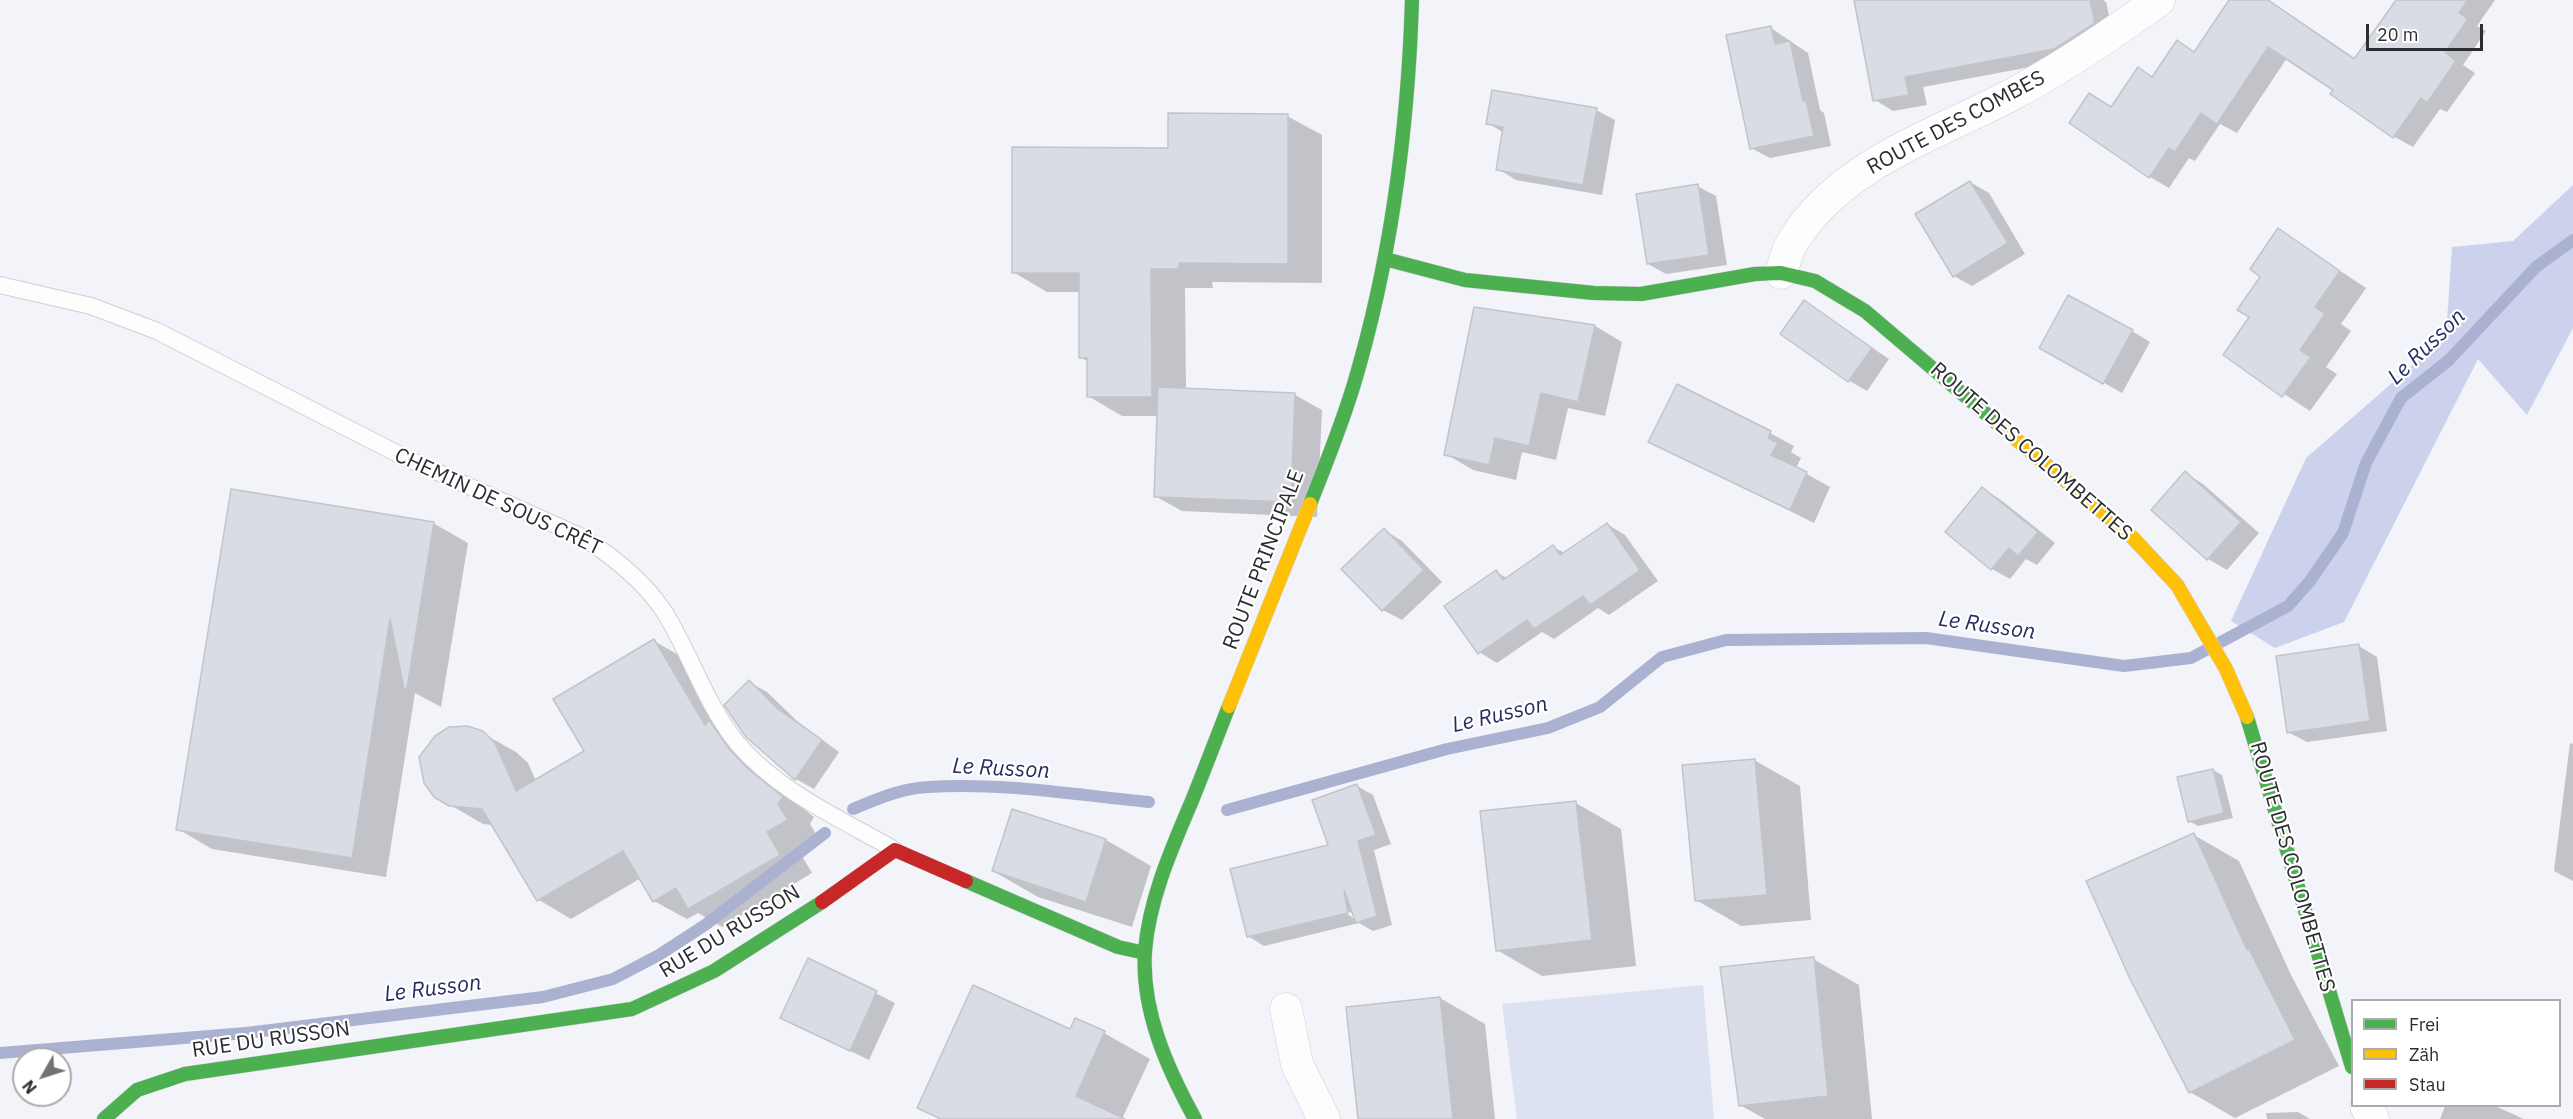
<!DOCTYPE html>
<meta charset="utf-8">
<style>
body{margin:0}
#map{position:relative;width:2573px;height:1119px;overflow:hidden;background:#f2f4fa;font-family:"IBM Plex Sans",sans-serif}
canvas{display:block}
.legend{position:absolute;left:2351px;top:999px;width:210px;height:108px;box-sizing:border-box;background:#fff;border:2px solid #ababac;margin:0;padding:8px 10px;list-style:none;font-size:18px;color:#2c2d30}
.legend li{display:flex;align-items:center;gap:12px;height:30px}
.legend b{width:30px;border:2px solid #ababac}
.north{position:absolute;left:12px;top:1047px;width:60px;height:60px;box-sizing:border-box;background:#fff;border:2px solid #ababac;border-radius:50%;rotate:231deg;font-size:16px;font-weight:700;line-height:24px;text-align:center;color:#2c2d30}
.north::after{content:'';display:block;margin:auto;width:21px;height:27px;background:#717377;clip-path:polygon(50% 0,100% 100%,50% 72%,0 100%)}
.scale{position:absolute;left:2366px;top:24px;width:117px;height:27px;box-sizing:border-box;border:3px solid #2c2d30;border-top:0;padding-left:8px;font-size:18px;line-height:21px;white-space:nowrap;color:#2c2d30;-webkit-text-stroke:4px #fff;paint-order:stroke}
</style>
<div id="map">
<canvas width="2573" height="1119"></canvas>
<ul class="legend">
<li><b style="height:8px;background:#4caf50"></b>Frei</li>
<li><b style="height:8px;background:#ffc107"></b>Zäh</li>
<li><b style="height:8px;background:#c62828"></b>Stau</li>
</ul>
<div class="north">N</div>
<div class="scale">20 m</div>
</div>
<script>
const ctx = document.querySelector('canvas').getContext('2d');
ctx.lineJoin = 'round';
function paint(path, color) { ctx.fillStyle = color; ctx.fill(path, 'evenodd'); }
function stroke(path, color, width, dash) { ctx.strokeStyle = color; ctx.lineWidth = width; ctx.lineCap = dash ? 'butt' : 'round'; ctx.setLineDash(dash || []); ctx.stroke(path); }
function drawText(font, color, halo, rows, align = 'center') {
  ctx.font = font + ' "IBM Plex Sans",sans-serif'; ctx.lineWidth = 4.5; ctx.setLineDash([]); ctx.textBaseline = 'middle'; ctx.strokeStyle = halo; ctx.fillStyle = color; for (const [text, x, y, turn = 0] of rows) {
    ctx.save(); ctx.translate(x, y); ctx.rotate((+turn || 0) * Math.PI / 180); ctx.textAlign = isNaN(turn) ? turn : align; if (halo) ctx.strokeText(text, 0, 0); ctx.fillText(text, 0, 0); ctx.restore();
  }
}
paint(new Path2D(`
 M 1703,985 L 1714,1119 L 1517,1119 L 1502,1004 Z`), '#dde2f3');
paint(new Path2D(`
 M 2573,185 L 2573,328 L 2527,415 L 2478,359 L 2344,622 L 2275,648 L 2231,621 L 2306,458 L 2446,336 L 2452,247 L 2513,241 Z`), '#ccd1ec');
paint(new Path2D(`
 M 1856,0 L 2103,0 L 2106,2 L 2113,34 L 2073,59 L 1923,87 L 1927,105 L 1893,111 L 1875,100 Z
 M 2230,0 L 2269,0 L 2356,59 L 2397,0 L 2495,0 L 2477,26 L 2486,31 L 2463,65 L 2475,73 L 2447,112 L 2440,109 L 2413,147 L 2393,136 L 2335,90 L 2287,58 L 2237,133 L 2220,124 L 2195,161 L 2189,158 L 2169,188 L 2150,177 L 2112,108 L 2153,78 L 2177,42 L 2195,53 Z
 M 1771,28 L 1808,53 L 1820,110 L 1824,113 L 1831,146 L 1770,158 L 1751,148 Z
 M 1596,110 L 1615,120 L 1602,195 L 1516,180 L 1498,169 L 1504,133 L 1488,123 Z
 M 1287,116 L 1322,135 L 1322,283 L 1212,282 L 1213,288 L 1185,288 L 1186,390 L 1295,395 L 1322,410 L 1317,517 L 1182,511 L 1155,496 L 1158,416 L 1122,416 L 1088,396 L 1088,362 L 1081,357 L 1081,292 L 1047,292 L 1013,272 L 1170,149 Z
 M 1970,182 L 1989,193 L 2025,254 L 1972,286 L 1954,276 Z
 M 1697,186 L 1716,196 L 1727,265 L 1666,274 L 1648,264 Z
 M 2278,230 L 2366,288 L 2341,324 L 2351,331 L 2326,367 L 2337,374 L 2310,411 L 2225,355 L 2251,317 Z
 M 1804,302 L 1889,359 L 1867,391 L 1848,380 Z
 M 1595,326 L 1622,342 L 1605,416 L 1568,408 L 1556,460 L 1522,452 L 1516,480 L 1473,470 L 1446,454 Z
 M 2132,331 L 2150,342 L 2122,393 L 2041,347 Z
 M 1770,433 L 1794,446 L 1791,452 L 1801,458 L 1796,468 L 1830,487 L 1814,523 L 1650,441 Z
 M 2185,473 L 2203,484 L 2259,533 L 2227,570 L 2208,559 L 2153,509 Z
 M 1983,489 L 2001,500 L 2055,543 L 2037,565 L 2026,559 L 2010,579 L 1992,569 Z
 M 433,523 L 468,543 L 441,707 L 415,693 L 386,877 L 212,849 L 178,829 Z
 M 1607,524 L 1625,535 L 1658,581 L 1609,615 L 1598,608 L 1554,639 L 1542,632 L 1497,663 L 1479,652 L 1496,572 L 1507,578 L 1553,547 L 1565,553 Z
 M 1384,530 L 1402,541 L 1442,582 L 1402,620 L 1383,610 Z
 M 654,641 L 686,659 L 779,789 L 814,817 L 810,824 L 819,839 L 799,851 L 812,873 L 722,927 L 698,913 L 687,919 L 654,901 L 641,878 L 571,919 L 539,900 L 494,825 L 483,824 L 435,796 L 482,733 L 516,752 L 528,763 L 536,781 L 586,751 Z
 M 2359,646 L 2377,657 L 2387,731 L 2307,742 L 2288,732 Z
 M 749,682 L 767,692 L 797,721 L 839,752 L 814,789 L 796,779 Z
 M 2570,743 L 2573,744 L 2573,881 L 2554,871 Z
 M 1754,760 L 1800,786 L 1811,920 L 1741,926 L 1696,900 Z
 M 2213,770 L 2222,775 L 2233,818 L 2198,826 L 2189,821 Z
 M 1357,786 L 1373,795 L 1391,844 L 1374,850 L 1392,925 L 1373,931 L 1359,923 L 1264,946 L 1248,936 L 1330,846 ZM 1342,908 L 1355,915 L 1355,919 L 1341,910 Z
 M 1576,803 L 1621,829 L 1636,966 L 1542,976 L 1497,950 Z
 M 1013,810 L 1106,840 L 1151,866 L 1132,927 L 1038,897 L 993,871 Z
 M 2194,835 L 2239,861 L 2291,975 L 2339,1066 L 2235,1118 L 2190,1092 Z
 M 1813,959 L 1859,985 L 1872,1119 L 1765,1119 L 1740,1105 Z
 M 809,960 L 895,1003 L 869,1060 L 782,1018 Z
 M 1440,998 L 1485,1024 L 1495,1119 L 1359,1119 Z
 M 1076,1020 L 1104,1033 L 1150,1059 L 1122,1119 L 939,1119 L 919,1108 L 1071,1031 Z
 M 2445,1106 L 2495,1106 L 2524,1119 L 2440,1119 Z
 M 2298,1112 L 2310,1119 L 2267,1119 L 2266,1113 Z`), '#0003');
stroke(new Path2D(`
 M 853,809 C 877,799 902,788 928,787 C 1001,782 1076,795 1149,802
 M 1227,810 L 1447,749 L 1548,728 L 1600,707 L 1662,657 L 1726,640 L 1926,638 L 2124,666 L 2191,658 L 2288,606 L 2310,581 L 2343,533 L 2366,463 L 2401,398 L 2449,360 L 2536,267 L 2573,240
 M 0,1053 L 246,1033 L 543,997 L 613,979 L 659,955 L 705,925 L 825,833`), '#abb2d1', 12);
const building = new Path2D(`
 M 1854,0 L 2090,0 L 2095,23 L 2054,49 L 1905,77 L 1909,95 L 1873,101 Z
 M 2229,0 L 2268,0 L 2354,59 L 2396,0 L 2468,0 L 2459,13 L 2468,19 L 2445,52 L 2456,61 L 2427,103 L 2421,98 L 2393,138 L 2330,94 L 2333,90 L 2268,47 L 2217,124 L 2201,113 L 2175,152 L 2169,148 L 2149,178 L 2069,123 L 2089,93 L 2111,107 L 2138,67 L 2152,77 L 2177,40 L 2194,52 Z
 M 1771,26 L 1775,44 L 1790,41 L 1803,101 L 1806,101 L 1814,136 L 1750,149 L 1726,35 Z
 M 1492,90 L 1597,108 L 1583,185 L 1496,170 L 1503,127 L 1486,124 Z
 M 1168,113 L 1288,114 L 1288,264 L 1179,263 L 1179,269 L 1151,269 L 1152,397 L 1087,397 L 1087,358 L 1079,358 L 1079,273 L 1012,273 L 1012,147 L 1168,148 Z
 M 1970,181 L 2008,243 L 1953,277 L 1915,214 Z
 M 1698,184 L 1709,255 L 1647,264 L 1636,194 Z
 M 2278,228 L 2340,271 L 2315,307 L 2325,314 L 2300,350 L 2311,357 L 2282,397 L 2223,355 L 2249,317 L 2237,310 L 2260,277 L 2250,269 Z
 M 2068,295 L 2133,330 L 2103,384 L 2039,348 Z
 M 1804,300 L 1872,348 L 1848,382 L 1780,334 Z
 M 1474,307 L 1595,325 L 1578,402 L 1541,393 L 1529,446 L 1495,438 L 1489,465 L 1444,455 Z
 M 1677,384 L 1771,431 L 1768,438 L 1778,443 L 1771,455 L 1807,472 L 1790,510 L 1648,442 Z
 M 1158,387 L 1295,393 L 1291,502 L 1154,497 Z
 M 2185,471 L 2241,522 L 2207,560 L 2151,510 Z
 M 1982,487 L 2038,532 L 2018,556 L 2009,548 L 1991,570 L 1945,532 Z
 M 231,489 L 434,522 L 407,688 L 404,689 L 390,619 L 352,858 L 176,830 Z
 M 1607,523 L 1640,570 L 1590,605 L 1583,596 L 1534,629 L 1527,620 L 1478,654 L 1444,606 L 1496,570 L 1503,580 L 1553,545 L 1560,555 Z
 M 1384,528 L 1424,570 L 1382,611 L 1341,569 Z
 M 654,639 L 705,725 L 709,720 L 730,750 L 747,768 L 783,797 L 778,804 L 788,820 L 767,832 L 780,855 L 688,909 L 676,888 L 653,902 L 623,851 L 537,901 L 482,809 L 449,806 L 434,797 L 424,783 L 419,757 L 435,736 L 449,727 L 467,726 L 483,731 L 495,743 L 516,791 L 584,751 L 553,699 Z
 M 2359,644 L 2370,721 L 2287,733 L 2276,656 Z
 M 749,680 L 778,709 L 822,740 L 795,780 L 746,737 L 724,705 Z
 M 1755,759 L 1767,895 L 1695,901 L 1682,765 Z
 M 2213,769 L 2224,813 L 2188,822 L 2177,777 Z
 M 1357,784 L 1376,835 L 1358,841 L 1377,916 L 1356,923 L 1344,890 L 1348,913 L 1247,937 L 1230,869 L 1328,845 L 1312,800 Z
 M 1576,801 L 1592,940 L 1496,951 L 1480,811 Z
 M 1012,809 L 1106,839 L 1086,902 L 992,871 Z
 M 2194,833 L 2247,950 L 2249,949 L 2295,1040 L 2189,1093 L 2131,981 L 2086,881 Z
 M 1814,957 L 1828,1096 L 1739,1106 L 1720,967 Z
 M 808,958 L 877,991 L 850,1051 L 780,1018 Z
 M 973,985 L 1070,1029 L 1075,1018 L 1105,1031 L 1076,1096 L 1125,1119 L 941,1119 L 917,1108 Z
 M 1440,997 L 1453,1119 L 1358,1119 L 1346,1007 Z`);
paint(building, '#d9dbe5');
stroke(building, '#c3c4c8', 1.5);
const lane = new Path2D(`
 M 0,285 L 91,306 L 157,331 L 408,459 L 582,537 C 614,557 644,581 665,613 C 691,655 706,705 738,744 C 779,792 841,819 895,850`);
const street = new Path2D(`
 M 1781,273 C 1784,263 1787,251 1792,243 C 1839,164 1936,135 2013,94 C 2064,67 2112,34 2159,0
 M 1286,1009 L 1297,1064 L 1324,1119
 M 2366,1106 L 2373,1119`);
const fast = new Path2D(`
 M 1385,259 L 1465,280 L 1594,293 L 1641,294 L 1755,274 L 1781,273 L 1815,281 L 1865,311 L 1998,424
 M 1310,504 C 1326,464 1342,424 1354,384 C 1391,260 1408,129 1412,0
 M 2247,717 L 2352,1067
 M 966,881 L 1118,947 L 1145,953
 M 104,1119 L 137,1090 L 185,1074 L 632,1009 L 714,971 L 822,902
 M 1195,1119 C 1167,1068 1141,1010 1145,951 C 1149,900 1171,850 1191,803 C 1204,771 1216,739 1229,706`);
const slow = new Path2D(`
 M 1998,424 L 2132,537 L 2177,585 L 2226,669 L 2247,717
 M 1229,706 L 1310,504`);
const jam = new Path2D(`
 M 822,902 L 895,850 L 966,881`);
stroke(lane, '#ced0d5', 18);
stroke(street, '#ced0d5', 33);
stroke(fast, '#ced0d5', 15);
stroke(slow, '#ced0d5', 15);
stroke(jam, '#ced0d5', 15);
stroke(lane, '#fdfdfe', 16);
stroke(street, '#fdfdfe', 32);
stroke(fast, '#4caf50', 14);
stroke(slow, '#ffc107', 14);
stroke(jam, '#c62828', 14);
drawText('21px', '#2c2d30', '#fff', [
 ["ROUTE DES COMBES",1956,123,-28],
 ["ROUTE DES COLOMBETTES",2031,452,41],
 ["CHEMIN DE SOUS CRÊT",498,502,25],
 ["ROUTE PRINCIPALE",1264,560,-69],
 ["ROUTE DES COLOMBETTES",2292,867,74],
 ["RUE DU RUSSON",730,932,-31],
 ["RUE DU RUSSON",271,1040,-8]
]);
drawText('italic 22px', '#272d61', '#fff', [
 ["Le Russon",2427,347,-44],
 ["Le Russon",1987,626,8],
 ["Le Russon",1500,715,-13],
 ["Le Russon",1001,769,3],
 ["Le Russon",433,989,-7]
]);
</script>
